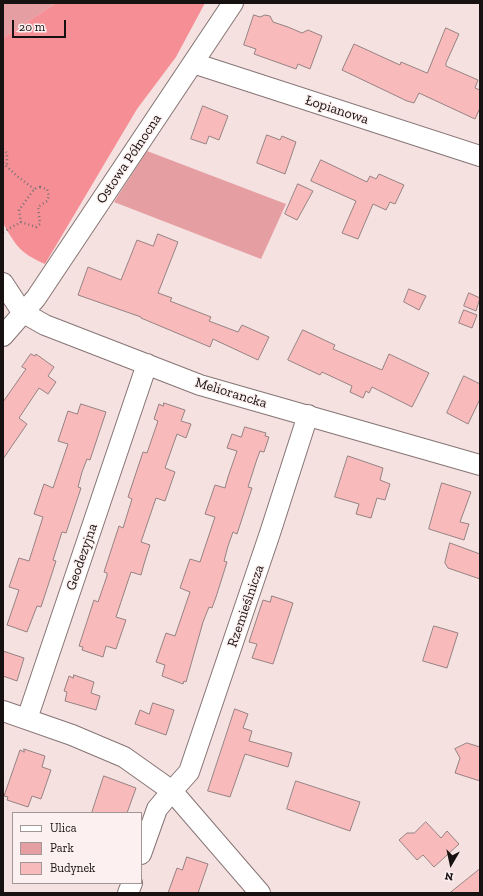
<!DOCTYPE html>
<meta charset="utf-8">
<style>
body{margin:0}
#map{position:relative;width:483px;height:896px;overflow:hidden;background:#f6e1e1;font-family:"Zilla Slab",serif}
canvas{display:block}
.frame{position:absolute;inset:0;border:4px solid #181111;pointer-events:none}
.legend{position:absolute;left:12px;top:812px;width:130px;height:72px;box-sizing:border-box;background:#fdf0f0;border:1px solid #a19797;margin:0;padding:5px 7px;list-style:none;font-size:12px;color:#181111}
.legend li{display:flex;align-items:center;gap:8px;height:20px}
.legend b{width:20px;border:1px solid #a19797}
.north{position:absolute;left:431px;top:844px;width:40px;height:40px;-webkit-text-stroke:3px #fdf0f0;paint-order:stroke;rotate:189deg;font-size:11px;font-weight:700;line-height:16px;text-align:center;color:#181111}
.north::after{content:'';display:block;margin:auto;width:14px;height:18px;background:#181111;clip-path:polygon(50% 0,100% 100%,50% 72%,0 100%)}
.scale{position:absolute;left:12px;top:20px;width:54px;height:18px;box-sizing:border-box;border:2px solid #181111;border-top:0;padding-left:5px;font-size:12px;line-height:14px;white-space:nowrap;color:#181111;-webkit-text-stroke:3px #fdf0f0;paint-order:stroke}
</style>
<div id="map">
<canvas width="483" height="896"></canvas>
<div class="frame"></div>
<ul class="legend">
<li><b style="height:5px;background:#fff"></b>Ulica</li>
<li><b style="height:11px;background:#e59ea1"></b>Park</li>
<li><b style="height:11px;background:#f9babc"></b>Budynek</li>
</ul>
<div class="north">N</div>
<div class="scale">20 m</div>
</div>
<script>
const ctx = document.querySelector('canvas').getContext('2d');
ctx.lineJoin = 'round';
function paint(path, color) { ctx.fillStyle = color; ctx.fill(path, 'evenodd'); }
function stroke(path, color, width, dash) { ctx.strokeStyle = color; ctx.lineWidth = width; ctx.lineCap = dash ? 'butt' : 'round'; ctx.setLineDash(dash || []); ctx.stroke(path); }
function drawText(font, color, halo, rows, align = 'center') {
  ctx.font = font + ' "Zilla Slab",serif'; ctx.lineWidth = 3; ctx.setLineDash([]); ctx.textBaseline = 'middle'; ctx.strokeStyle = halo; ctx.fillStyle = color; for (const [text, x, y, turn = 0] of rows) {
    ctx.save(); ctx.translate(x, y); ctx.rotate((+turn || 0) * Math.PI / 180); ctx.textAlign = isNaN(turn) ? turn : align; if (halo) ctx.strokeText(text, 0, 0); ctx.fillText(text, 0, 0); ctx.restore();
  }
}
paint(new Path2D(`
 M 3,3 L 56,3 L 3,38 Z
 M 147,151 L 286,204 L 261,259 L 114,202 Z`), '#e59ea1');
paint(new Path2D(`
 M 56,3 L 205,3 L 176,57 L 137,109 L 45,264 C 20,253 16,246 3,223 L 3,38 Z`), '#f58f95');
const building = new Path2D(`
 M 254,15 L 260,17 L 265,15 L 270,16 L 273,22 L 288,27 L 302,33 L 308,30 L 322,36 L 310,69 L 298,64 L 296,69 L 254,54 L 256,49 L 244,45 Z
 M 446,28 L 459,34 L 446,63 L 446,66 L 478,80 L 475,88 L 480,90 L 480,108 L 475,119 L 419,93 L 414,103 L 407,101 L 342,70 L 354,44 L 400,65 L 401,62 L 427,73 Z
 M 203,106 L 228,116 L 219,140 L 209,136 L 206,144 L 191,139 Z
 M 267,135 L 280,140 L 282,136 L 296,142 L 285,174 L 257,163 Z
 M 321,160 L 367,182 L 370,176 L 376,179 L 379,174 L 404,185 L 395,204 L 390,202 L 386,210 L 373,204 L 358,239 L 342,233 L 356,201 L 311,181 Z
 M 298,184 L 313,191 L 297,220 L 285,214 Z
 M 158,234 L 178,242 L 158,293 L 172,298 L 170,301 L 211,317 L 209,321 L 238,332 L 242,325 L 269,337 L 258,360 L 213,339 L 210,347 L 141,318 L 141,317 L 78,295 L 88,267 L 121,280 L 137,240 L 153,246 Z
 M 409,289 L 426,296 L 419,310 L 404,302 Z
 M 469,293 L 480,298 L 476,311 L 464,306 Z
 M 464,310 L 477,315 L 472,328 L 459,323 Z
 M 303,330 L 335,345 L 333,349 L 382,370 L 389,354 L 429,373 L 412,407 L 372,387 L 369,393 L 366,391 L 363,398 L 350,392 L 352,386 L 322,372 L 320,375 L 288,360 Z
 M 31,354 L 35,356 L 36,354 L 54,367 L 48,376 L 56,382 L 48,394 L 39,388 L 19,418 L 27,424 L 3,459 L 3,402 L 26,369 L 22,367 Z
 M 464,376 L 480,384 L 480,399 L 468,424 L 447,413 Z
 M 164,403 L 185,410 L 181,421 L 191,424 L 186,438 L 177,434 L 165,468 L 175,472 L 165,501 L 156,498 L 141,542 L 150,545 L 144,564 L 141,575 L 131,572 L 116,617 L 126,620 L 116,649 L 106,646 L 103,657 L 82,650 L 83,647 L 79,646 L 94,600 L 98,602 L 107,576 L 107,573 L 104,572 L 119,526 L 123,528 L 132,499 L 128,497 L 143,452 L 147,453 L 158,421 L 154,419 L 159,404 L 163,406 Z
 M 81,404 L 106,412 L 90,460 L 87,459 L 82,472 L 78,487 L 81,488 L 66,533 L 62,532 L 53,560 L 56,561 L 41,607 L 37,606 L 27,632 L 7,625 L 19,590 L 9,587 L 19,558 L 29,561 L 43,517 L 34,514 L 44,484 L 53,488 L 68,444 L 58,441 L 68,411 L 77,414 Z
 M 245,427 L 266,433 L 265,436 L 269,437 L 264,452 L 260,451 L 257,459 L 248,487 L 252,488 L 237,534 L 233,532 L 228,546 L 224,561 L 227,562 L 216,597 L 212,608 L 209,607 L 203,622 L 186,682 L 184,681 L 183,684 L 162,676 L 165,665 L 156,662 L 166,633 L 175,636 L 190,592 L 180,588 L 190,559 L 200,562 L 215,517 L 205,514 L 215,485 L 225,488 L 228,477 L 237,451 L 227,448 L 232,434 L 241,437 Z
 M 348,456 L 383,468 L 380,480 L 390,484 L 385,500 L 377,498 L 371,518 L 356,514 L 359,504 L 335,497 Z
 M 442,483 L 471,492 L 460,522 L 469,524 L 464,540 L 429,529 Z
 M 450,543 L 480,554 L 480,579 L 448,568 L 445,563 Z
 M 272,596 L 293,603 L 273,664 L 252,658 L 257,644 L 249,642 L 263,600 L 270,602 Z
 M 434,626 L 458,633 L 447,668 L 423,661 Z
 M 3,651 L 24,658 L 17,681 L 3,676 Z
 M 74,675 L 94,682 L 91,693 L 100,696 L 96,710 L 65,701 L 67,692 L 64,691 L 69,676 L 73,678 Z
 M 153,703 L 174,710 L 166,735 L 135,724 L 140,710 L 149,714 Z
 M 235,709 L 248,714 L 243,728 L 252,731 L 249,741 L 292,753 L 288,767 L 245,754 L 230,797 L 208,791 Z
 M 467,743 L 480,747 L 480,781 L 455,773 L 460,758 L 455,749 Z
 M 24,749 L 45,756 L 42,767 L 51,770 L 41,799 L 32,796 L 28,807 L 7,800 L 8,797 L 4,796 L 20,750 L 24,752 Z
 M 104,776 L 136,788 L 127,813 L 92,813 Z
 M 296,781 L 360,802 L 350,831 L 287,809 Z
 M 426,822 L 441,838 L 447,831 L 459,844 L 434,867 L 423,855 L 417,860 L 399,840 L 407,833 L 414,833 Z
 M 187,857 L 208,864 L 198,893 L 168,893 L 177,868 L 182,870 Z
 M 480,869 L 480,893 L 450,893 Z`);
paint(building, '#f9babc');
stroke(building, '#958282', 1);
const minor = new Path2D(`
 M 193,63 L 480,156
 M 3,283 L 22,312 L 45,325 L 200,385 L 480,465
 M 3,336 L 36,298 L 233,3
 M 3,711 L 72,735 L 124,757 L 172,791 L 157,809 L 141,854
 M 27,719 L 147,364
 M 128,893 L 132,883
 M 260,893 L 172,791 L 189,772 L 270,533 L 308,415`);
stroke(minor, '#867474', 22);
stroke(new Path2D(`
 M 3,149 L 7,153 L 7,166
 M 3,163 L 17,176 L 34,189
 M 40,187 L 47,189 L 49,196 L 47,201 L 38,207 L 40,224 L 36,227 L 21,222 L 19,210 L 34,189 Z
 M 3,232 L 21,222`), '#7e7171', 2.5, [1, 3]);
stroke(minor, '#fff', 20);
drawText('14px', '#181111', '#fdf0f0', [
 ["Łopianowa",337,110,18],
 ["Ostowa Północna",129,159,-56],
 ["Meliorancka",231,393,17],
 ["Geodezyjna",82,557,-71],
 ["Rzemieślnicza",246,606,-71]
]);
</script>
